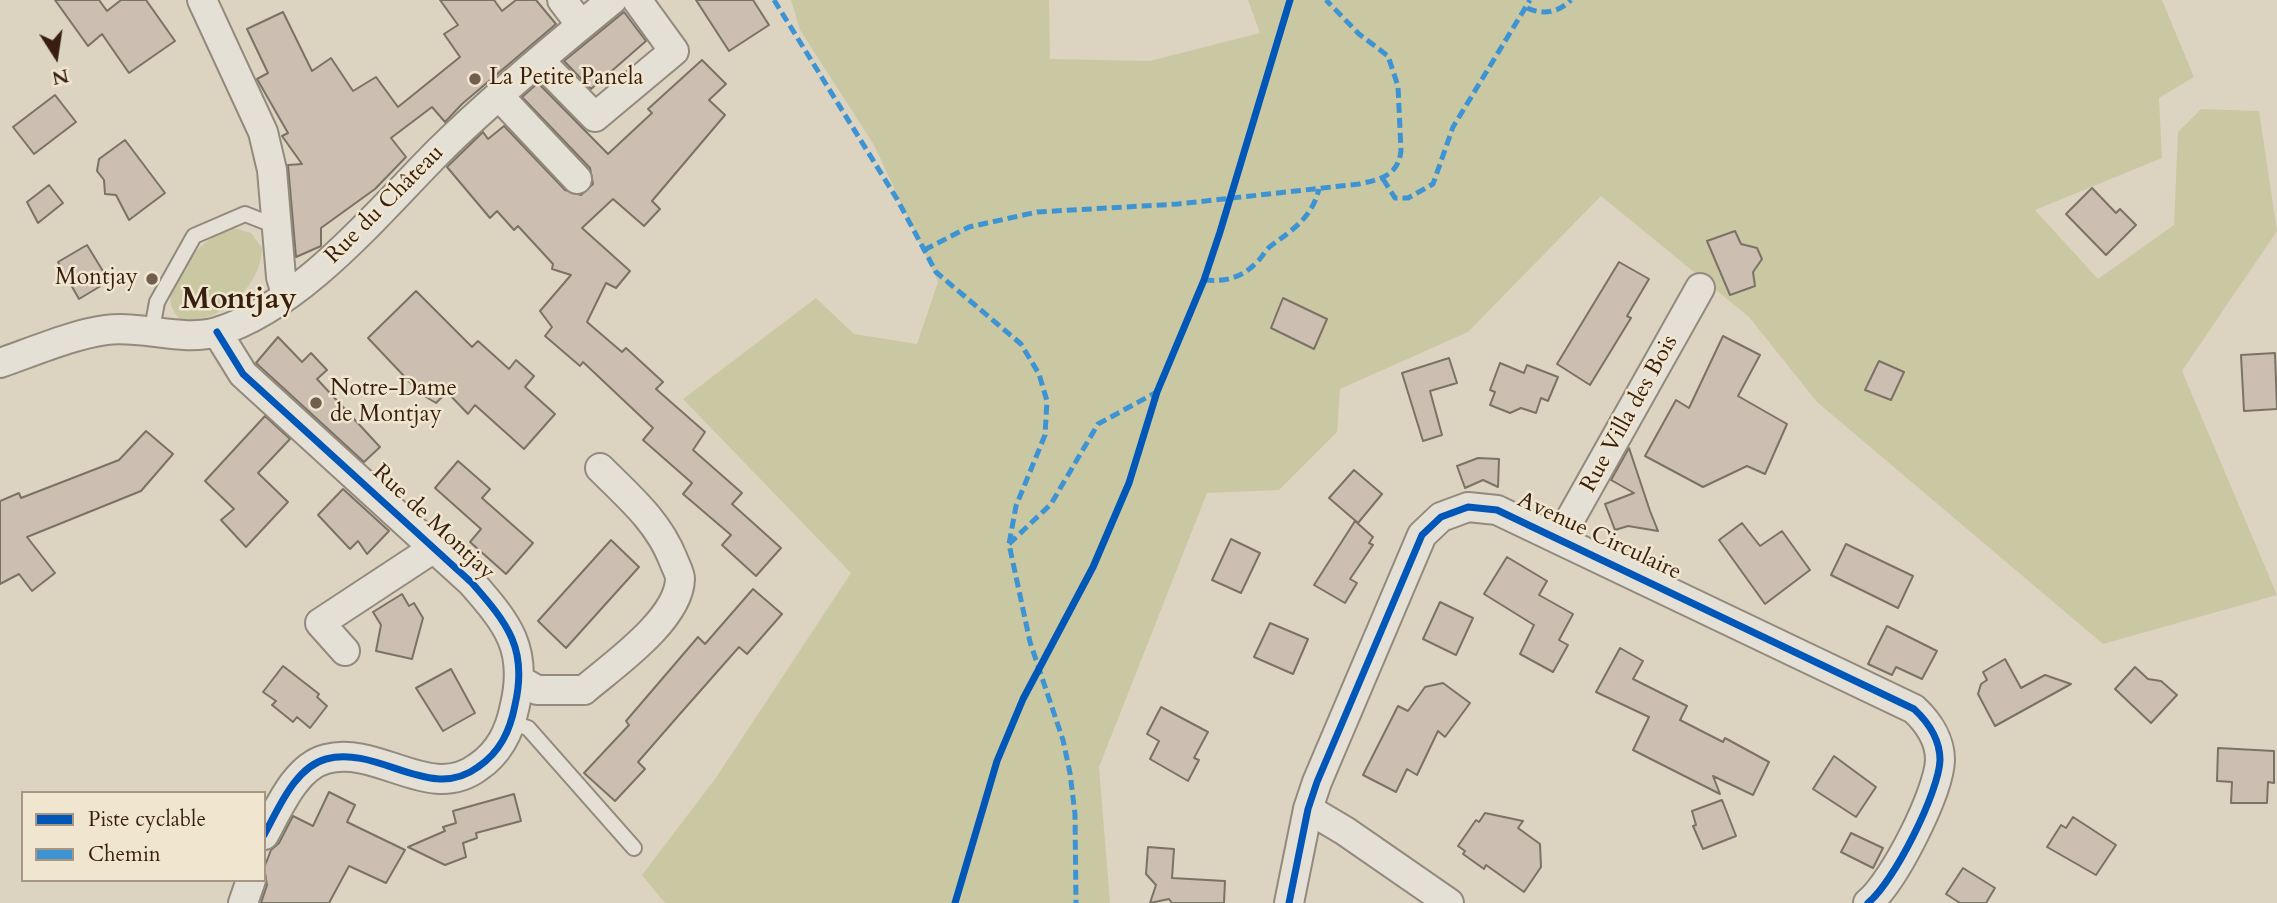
<!DOCTYPE html>
<meta charset="utf-8">
<style>
body{margin:0}
#map{position:relative;width:2277px;height:903px;overflow:hidden;background:#dcd4c1;font-family:Cardo,serif}
canvas{display:block}
.legend{position:absolute;left:21px;top:791px;width:245px;height:91px;box-sizing:border-box;background:#f0e6cf;border:2px solid #a69682;margin:0;padding:9px 12px;list-style:none;font-size:21px;color:#381e0f}
.legend li{display:flex;align-items:center;gap:14px;height:35px}
.legend b{width:35px;border:2px solid #a69682}
.north{position:absolute;left:21px;top:21px;width:70px;height:70px;-webkit-text-stroke:5px #f0e6cf;paint-order:stroke;rotate:168deg;font-size:19px;font-weight:700;line-height:28px;text-align:center;color:#381e0f}
.north::after{content:'';display:block;margin:auto;width:24px;height:32px;background:#381e0f;clip-path:polygon(50% 0,100% 100%,50% 72%,0 100%)}
</style>
<div id="map">
<canvas width="2277" height="903"></canvas>
<ul class="legend">
<li><b style="height:9px;background:#0057b8"></b>Piste cyclable</li>
<li><b style="height:9px;background:#3e94d2"></b>Chemin</li>
</ul>
<div class="north">N</div>
</div>
<script>
const ctx = document.querySelector('canvas').getContext('2d');
ctx.lineJoin = 'round';
function paint(path, color) { ctx.fillStyle = color; ctx.fill(path, 'evenodd'); }
function stroke(path, color, width, dash) { ctx.strokeStyle = color; ctx.lineWidth = width; ctx.lineCap = dash ? 'butt' : 'round'; ctx.setLineDash(dash || []); ctx.stroke(path); }
function drawText(font, color, halo, rows, align = 'center') {
  ctx.font = font + ' Cardo,serif'; ctx.lineWidth = 5; ctx.setLineDash([]); ctx.textBaseline = 'middle'; ctx.strokeStyle = halo; ctx.fillStyle = color; for (const [text, x, y, turn = 0] of rows) {
    ctx.save(); ctx.translate(x, y); ctx.rotate((+turn || 0) * Math.PI / 180); ctx.textAlign = isNaN(turn) ? turn : align; if (halo) ctx.strokeText(text, 0, 0); ctx.fillText(text, 0, 0); ctx.restore();
  }
}
paint(new Path2D(`
 M 791,0 L 1049,0 L 1050,59 L 1150,61 L 1260,33 L 1248,0 L 2162,0 L 2194,77 L 2159,98 L 2162,158 L 2035,210 L 2098,279 L 2174,225 L 2178,132 L 2201,109 L 2259,111 L 2277,231 L 2182,371 L 2277,595 L 2103,644 L 1817,402 L 1749,317 L 1601,196 L 1468,332 L 1340,389 L 1337,432 L 1279,490 L 1207,493 L 1099,767 L 1110,903 L 665,903 L 642,875 L 715,779 L 851,573 L 683,399 L 816,298 L 854,334 L 917,344 L 938,282 L 874,145 L 800,30 Z
 M 234,228 L 251,233 L 262,248 C 262,286 218,325 182,320 C 146,294 205,232 234,228 Z`), '#c9c8a3');
const building = new Path2D(`
 M 55,0 L 99,0 L 107,11 L 121,0 L 146,0 L 175,41 L 129,73 L 102,34 L 88,46 Z
 M 440,0 L 494,0 L 502,11 L 516,0 L 536,0 L 556,24 L 462,104 L 445,122 L 432,107 L 391,138 L 406,157 L 375,189 L 321,228 L 321,246 L 296,257 L 288,165 L 302,164 L 282,136 L 288,133 L 257,79 L 268,73 L 247,29 L 283,12 L 312,71 L 331,58 L 353,91 L 376,77 L 398,107 L 460,57 L 444,34 L 458,25 Z
 M 696,0 L 753,0 L 769,25 L 729,51 Z
 M 624,12 L 646,41 L 591,89 L 564,61 Z
 M 702,60 L 726,84 L 709,100 L 725,115 L 652,201 L 660,209 L 644,226 L 613,199 L 582,228 L 630,271 L 616,288 L 606,283 L 587,322 L 622,352 L 626,348 L 663,382 L 656,389 L 705,432 L 693,450 L 742,493 L 732,504 L 781,548 L 756,576 L 722,545 L 731,535 L 683,494 L 692,483 L 643,440 L 653,428 L 583,362 L 580,366 L 545,336 L 552,327 L 540,311 L 571,275 L 552,269 L 553,264 L 518,226 L 514,230 L 497,211 L 490,218 L 447,167 L 483,132 L 488,139 L 504,126 L 565,190 L 581,195 L 593,184 L 590,168 L 522,97 L 538,83 L 608,154 L 652,113 L 648,109 Z
 M 55,95 L 76,122 L 34,154 L 13,127 Z
 M 125,140 L 165,193 L 129,220 L 116,195 L 105,194 L 104,180 L 97,171 L 99,159 Z
 M 49,185 L 63,203 L 38,223 L 27,202 Z
 M 2092,188 L 2116,213 L 2120,209 L 2136,225 L 2106,255 L 2066,214 Z
 M 1735,231 L 1741,244 L 1757,248 L 1762,259 L 1753,272 L 1755,286 L 1730,295 L 1707,241 Z
 M 87,245 L 109,281 L 79,299 L 58,262 Z
 M 1619,262 L 1649,279 L 1627,316 L 1631,318 L 1590,385 L 1557,364 Z
 M 416,291 L 472,347 L 478,341 L 509,369 L 516,360 L 534,376 L 525,387 L 555,414 L 524,449 L 475,405 L 468,414 L 447,392 L 436,403 L 421,394 L 368,338 Z
 M 1283,298 L 1327,319 L 1314,349 L 1271,328 Z
 M 1723,336 L 1760,355 L 1738,396 L 1787,424 L 1765,474 L 1747,466 L 1703,487 L 1645,456 L 1676,400 L 1689,408 Z
 M 278,337 L 302,362 L 311,353 L 327,370 L 317,379 L 380,447 L 364,462 L 256,363 Z
 M 2275,353 L 2277,409 L 2244,411 L 2241,355 Z
 M 1449,358 L 1457,383 L 1430,391 L 1442,435 L 1423,441 L 1402,373 Z
 M 1879,361 L 1904,372 L 1891,400 L 1865,390 Z
 M 1500,363 L 1524,373 L 1527,365 L 1558,377 L 1548,401 L 1541,398 L 1536,413 L 1521,408 L 1510,413 L 1490,405 L 1495,392 L 1490,390 Z
 M 265,416 L 290,439 L 258,473 L 288,502 L 246,547 L 221,520 L 234,509 L 205,481 Z
 M 146,431 L 173,454 L 141,491 L 27,537 L 55,573 L 32,591 L 19,574 L 0,584 L 0,501 L 19,493 L 21,498 L 119,460 Z
 M 1629,448 L 1650,511 L 1658,531 L 1628,526 L 1615,530 L 1605,504 L 1634,493 L 1611,480 Z
 M 1478,458 L 1499,459 L 1498,487 L 1483,480 L 1465,488 L 1457,466 Z
 M 458,461 L 490,489 L 482,498 L 533,543 L 506,574 L 470,542 L 481,529 L 435,488 Z
 M 1354,470 L 1382,494 L 1358,523 L 1329,498 Z
 M 343,489 L 389,531 L 367,554 L 358,541 L 350,549 L 318,515 Z
 M 1355,521 L 1373,537 L 1369,543 L 1373,545 L 1350,579 L 1357,583 L 1345,603 L 1314,585 Z
 M 1742,523 L 1760,546 L 1782,531 L 1810,570 L 1765,604 L 1719,540 Z
 M 1231,539 L 1260,553 L 1241,593 L 1212,580 Z
 M 611,540 L 639,567 L 566,648 L 538,621 Z
 M 1846,544 L 1913,576 L 1898,608 L 1831,575 Z
 M 1507,557 L 1547,581 L 1539,595 L 1573,614 L 1559,640 L 1568,645 L 1553,672 L 1520,654 L 1534,625 L 1484,594 Z
 M 753,589 L 782,614 L 747,654 L 739,647 L 679,715 L 638,762 L 645,769 L 615,801 L 584,773 L 629,725 L 626,721 L 698,637 L 705,644 Z
 M 402,594 L 409,606 L 414,603 L 423,618 L 412,659 L 376,651 L 381,625 L 373,612 Z
 M 1440,602 L 1473,618 L 1456,655 L 1423,639 Z
 M 1270,623 L 1308,639 L 1293,674 L 1254,657 Z
 M 1887,626 L 1937,651 L 1922,679 L 1896,667 L 1892,675 L 1868,664 Z
 M 1620,648 L 1643,661 L 1633,679 L 1687,706 L 1680,720 L 1723,742 L 1725,738 L 1769,762 L 1753,795 L 1713,776 L 1720,794 L 1633,750 L 1649,717 L 1596,692 Z
 M 2005,659 L 2021,688 L 2045,675 L 2071,684 L 1995,726 L 1978,694 L 1981,684 L 1987,680 L 1983,672 Z
 M 283,666 L 319,694 L 317,697 L 327,706 L 310,728 L 297,717 L 293,722 L 272,705 L 276,701 L 263,692 Z
 M 2135,667 L 2148,679 L 2161,681 L 2177,695 L 2151,723 L 2115,689 Z
 M 451,669 L 475,713 L 443,731 L 416,688 Z
 M 1443,683 L 1470,703 L 1445,737 L 1438,731 L 1417,775 L 1407,769 L 1396,792 L 1363,775 L 1398,706 L 1408,711 L 1425,687 Z
 M 1161,707 L 1208,732 L 1194,758 L 1199,760 L 1188,781 L 1150,759 L 1159,741 L 1147,734 Z
 M 2218,748 L 2274,751 L 2274,783 L 2268,782 L 2267,803 L 2231,803 L 2232,782 L 2217,781 Z
 M 1834,756 L 1876,787 L 1856,817 L 1813,789 Z
 M 329,792 L 355,805 L 347,822 L 405,850 L 386,883 L 349,866 L 329,903 L 261,903 L 267,885 L 264,868 L 271,850 L 279,843 L 293,816 L 313,826 Z
 M 514,794 L 521,821 L 476,833 L 477,838 L 463,843 L 466,857 L 445,865 L 408,847 L 445,831 L 443,827 L 456,823 L 453,811 Z
 M 1722,800 L 1736,836 L 1703,849 L 1693,826 L 1696,825 L 1692,811 Z
 M 1485,813 L 1523,821 L 1518,828 L 1540,844 L 1541,867 L 1524,892 L 1486,865 L 1484,869 L 1463,854 L 1465,851 L 1458,846 L 1476,820 L 1479,822 Z
 M 2073,817 L 2116,845 L 2096,875 L 2047,847 L 2061,825 L 2066,828 Z
 M 1851,833 L 1883,848 L 1873,868 L 1841,852 Z
 M 1148,847 L 1174,849 L 1172,878 L 1225,881 L 1224,903 L 1172,903 L 1169,899 L 1150,903 L 1156,885 L 1146,874 Z
 M 1963,868 L 1995,888 L 1986,903 L 1960,903 L 1946,894 Z`);
paint(building, '#ccbeb1');
stroke(building, '#7b7266', 2);
const lane = new Path2D(`
 M 152,329 L 157,302 L 194,236 L 245,214 L 278,227
 M 512,723 L 528,728 L 634,848`);
const street = new Path2D(`
 M 202,0 L 263,132 L 272,170 L 281,277 L 286,294
 M 562,0 L 581,25
 M 540,61 L 595,117 L 674,51 L 637,0
 M 499,96 L 577,179
 M 217,332 L 243,374 L 472,583 C 508,624 528,649 515,705 C 510,731 500,752 478,767 C 430,803 379,745 326,759 C 295,767 278,810 264,835
 M 0,363 C 32,352 74,334 106,330 C 142,325 182,342 217,332 C 302,306 379,211 440,150 C 494,97 553,48 612,0
 M 1559,539 L 1700,288
 M 345,651 L 320,623 L 434,548
 M 521,681 L 537,690 L 584,690 C 612,666 679,620 680,579 C 680,573 675,565 673,559 C 658,521 628,496 600,468
 M 1308,809 L 1345,831 L 1449,903
 M 243,903 L 251,880
 M 1289,903 L 1308,809 L 1317,782 L 1422,535 L 1441,517 L 1468,507 L 1497,510 L 1914,709 C 1928,722 1940,740 1940,760 C 1939,792 1894,882 1868,903`);
stroke(lane, '#928a7d', 18);
stroke(street, '#928a7d', 32);
stroke(lane, '#e4e0d6', 14);
stroke(street, '#e4e0d6', 28);
stroke(new Path2D(`
 M 774,0 L 897,199 L 936,272 L 1021,344 L 1039,374 L 1047,401 L 1045,435 L 1016,506 L 1009,544 L 1030,642 L 1063,740 L 1070,773 L 1075,814 L 1076,903
 M 1527,8 C 1543,15 1558,13 1571,0
 M 1383,179 L 1395,198 L 1408,198 L 1433,184 L 1453,127 L 1530,0
 M 924,250 L 969,227 L 1037,212 L 1178,204 L 1359,184 C 1381,179 1398,176 1401,151 L 1398,86 L 1388,56 L 1359,34 L 1326,0
 M 1204,280 C 1226,282 1242,278 1258,261 C 1263,256 1266,249 1272,245 C 1294,229 1312,217 1319,189
 M 1009,544 L 1051,504 L 1098,424 L 1157,392`), '#3e94d2', 5, [10, 5]);
stroke(new Path2D(`
 M 217,332 L 243,374 L 472,583 C 508,624 528,649 515,705 C 510,731 500,752 478,767 C 430,803 379,745 326,759 C 295,767 278,810 264,835
 M 955,903 L 997,761 L 1023,699 L 1093,567 L 1129,483 L 1157,392 L 1204,280 L 1220,232 L 1290,0
 M 1289,903 L 1308,809 L 1317,782 L 1422,535 L 1441,517 L 1468,507 L 1497,510 L 1914,709 C 1928,722 1940,740 1940,760 C 1939,792 1894,882 1868,903`), '#0057b8', 7);
for (const [x, y, r, color] of [
 [475,79,7,"#715e4d"],
 [152,279,7,"#715e4d"],
 [316,403,7,"#715e4d"]
]) { const dot = new Path2D(); dot.arc(x, y, r, 0, 2 * Math.PI); ctx.fillStyle = color; ctx.fill(dot); stroke(dot, '#f0e6cf', 2.5); }
drawText('23px', '#381e0f', '#f0e6cf', [
 ["La Petite Panela",489,79],
 ["Montjay",138,279,"right"],
 ["Notre-Dame",330,390],
 ["de Montjay",330,416]
], 'left');
drawText('23px', '#381e0f', '#f0e6cf', [
 ["Rue du Château",385,205,-45],
 ["Rue Villa des Bois",1630,414,-61],
 ["Rue de Montjay",433,523,43],
 ["Avenue Circulaire",1599,537,25]
]);
drawText('bold 30px', '#381e0f', '#f0e6cf', [
 ["Montjay",239,301]
]);
</script>
